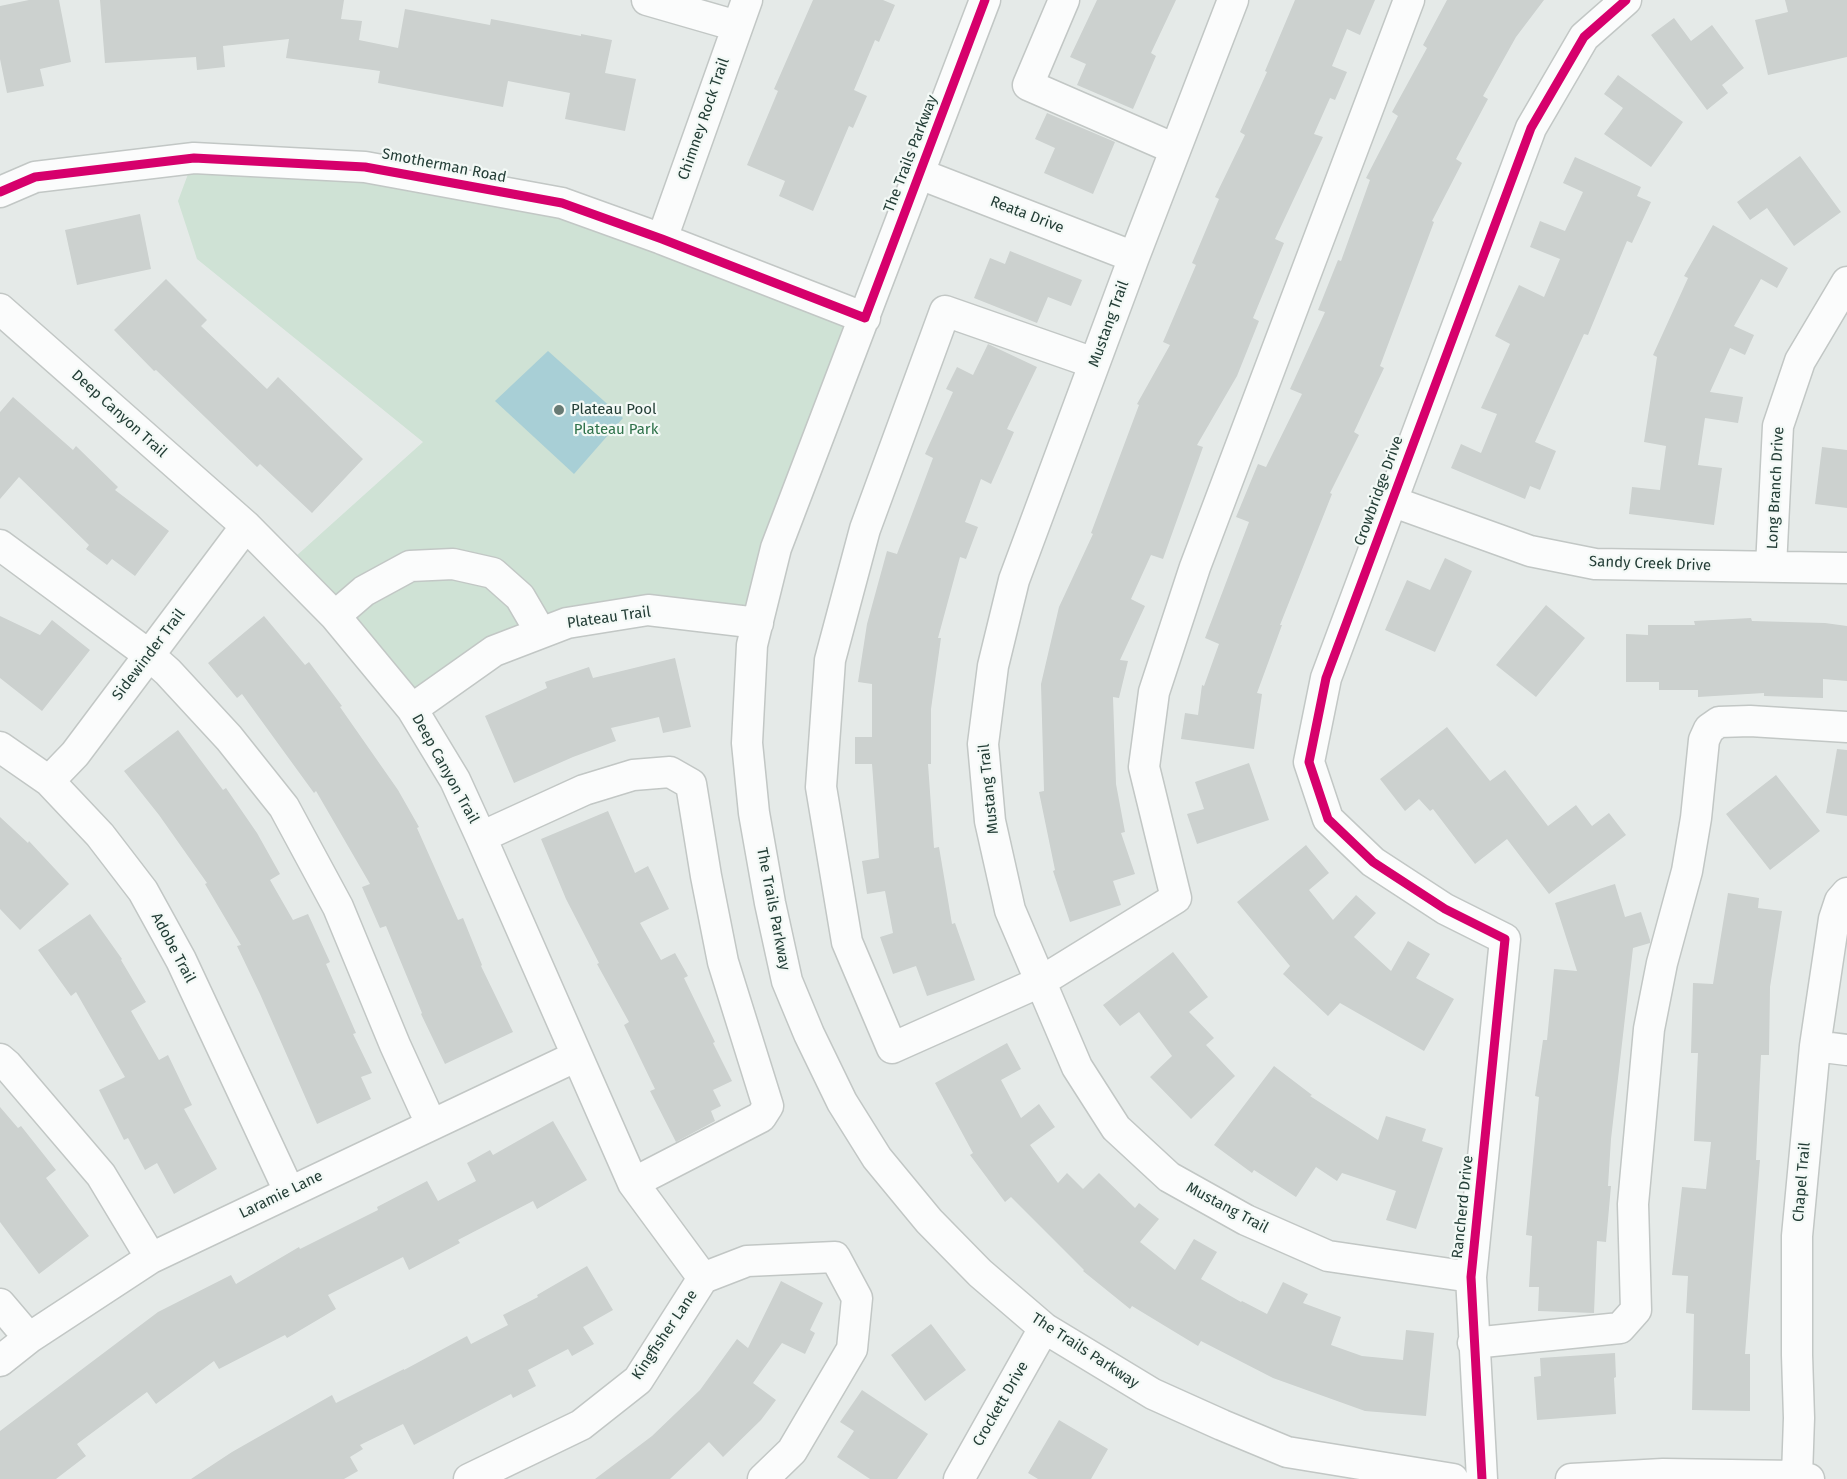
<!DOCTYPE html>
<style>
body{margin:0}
canvas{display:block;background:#e5eae8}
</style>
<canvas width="1847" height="1479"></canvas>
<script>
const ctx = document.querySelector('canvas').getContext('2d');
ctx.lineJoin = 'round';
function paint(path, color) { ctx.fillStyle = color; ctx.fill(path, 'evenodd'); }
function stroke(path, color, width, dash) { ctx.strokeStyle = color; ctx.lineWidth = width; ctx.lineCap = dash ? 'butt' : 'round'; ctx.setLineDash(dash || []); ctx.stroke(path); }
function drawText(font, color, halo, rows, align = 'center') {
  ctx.font = font + ' "Fira Sans",sans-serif'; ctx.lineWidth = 4.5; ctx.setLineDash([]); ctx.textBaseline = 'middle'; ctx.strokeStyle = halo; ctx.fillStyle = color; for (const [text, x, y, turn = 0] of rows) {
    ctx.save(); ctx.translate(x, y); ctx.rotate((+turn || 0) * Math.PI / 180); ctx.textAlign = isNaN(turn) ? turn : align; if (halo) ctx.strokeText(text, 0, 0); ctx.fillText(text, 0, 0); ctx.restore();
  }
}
paint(new Path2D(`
 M 194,158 L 562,203 L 865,318 L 758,623 L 567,623 L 412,709 L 285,566 L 423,442 L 197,259 L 178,201 Z`), '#cfe2d5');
paint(new Path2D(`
 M 548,351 L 623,418 L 574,474 L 495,401 Z`), '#a8cfd6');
paint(new Path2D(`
 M 29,0 L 59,0 L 71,62 L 40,69 L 44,86 L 7,93 L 0,59 L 0,6 Z
 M 100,0 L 344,0 L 341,19 L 362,21 L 359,40 L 398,48 L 405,9 L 490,25 L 491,19 L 581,36 L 581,34 L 612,40 L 605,73 L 636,79 L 625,131 L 565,119 L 570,93 L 508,81 L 503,107 L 378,83 L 380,71 L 286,58 L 289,39 L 223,46 L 225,67 L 197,70 L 196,57 L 105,63 Z
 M 813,0 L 883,0 L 895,5 L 879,42 L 875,40 L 854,90 L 867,96 L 853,128 L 849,126 L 813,211 L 779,196 L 785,181 L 747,165 L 778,91 L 774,89 Z
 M 1097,0 L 1176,0 L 1151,53 L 1156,56 L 1133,109 L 1077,85 L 1086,64 L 1070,57 Z
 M 1295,0 L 1375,0 L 1360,35 L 1347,29 L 1332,66 L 1347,72 L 1335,100 L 1330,98 L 1314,134 L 1323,137 L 1275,239 L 1284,243 L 1253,318 L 1259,321 L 1237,376 L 1197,445 L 1203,447 L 1163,559 L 1151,555 L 1131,599 L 1145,606 L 1120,660 L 1128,661 L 1119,698 L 1113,697 L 1116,784 L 1125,832 L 1121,833 L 1135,874 L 1113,881 L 1121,905 L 1070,922 L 1053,871 L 1055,870 L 1039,792 L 1044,791 L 1041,684 L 1059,607 L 1093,534 L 1091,533 L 1139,405 L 1137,404 L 1170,345 L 1163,342 L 1196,265 L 1192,263 L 1219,199 L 1215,197 L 1245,135 L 1240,132 L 1267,72 L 1265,71 Z
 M 1447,0 L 1544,0 L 1516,37 L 1483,96 L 1488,99 L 1456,159 L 1462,163 L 1432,221 L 1434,222 L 1380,366 L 1384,368 L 1354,432 L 1359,435 L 1330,493 L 1332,494 L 1280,625 L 1282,625 L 1257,693 L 1262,694 L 1254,749 L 1181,739 L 1185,713 L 1198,715 L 1202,685 L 1204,686 L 1219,644 L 1205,638 L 1249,522 L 1236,517 L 1258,464 L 1266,467 L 1302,394 L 1290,389 L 1325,312 L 1318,310 L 1338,260 L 1341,261 L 1370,180 L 1366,178 L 1398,116 L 1392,112 L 1427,48 L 1423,45 Z
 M 1785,0 L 1847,0 L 1847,57 L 1768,75 L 1755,20 L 1788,12 Z
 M 1674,18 L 1691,41 L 1712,25 L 1744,68 L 1722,85 L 1728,93 L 1707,110 L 1651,35 Z
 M 1618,75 L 1683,122 L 1651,167 L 1604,134 L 1623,108 L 1604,94 Z
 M 1047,113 L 1115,142 L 1093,194 L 1044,173 L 1055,148 L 1035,139 Z
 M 1800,156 L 1841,212 L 1794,246 L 1767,208 L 1750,220 L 1737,202 Z
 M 1575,157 L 1641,187 L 1637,196 L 1651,202 L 1632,243 L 1627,241 L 1588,335 L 1584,334 L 1535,442 L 1556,451 L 1540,490 L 1530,486 L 1525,499 L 1451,468 L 1461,444 L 1481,453 L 1497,414 L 1481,408 L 1510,344 L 1495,336 L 1519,285 L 1544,297 L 1560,259 L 1530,247 L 1540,221 L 1565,231 L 1583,192 L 1563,183 Z
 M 140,214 L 151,269 L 77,285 L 65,230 Z
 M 1713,225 L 1788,268 L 1777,288 L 1761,279 L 1734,326 L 1754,335 L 1745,355 L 1730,348 L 1710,392 L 1743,397 L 1738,423 L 1705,418 L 1698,465 L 1722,468 L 1714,525 L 1629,514 L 1632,487 L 1660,490 L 1666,446 L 1644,442 L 1657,357 L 1653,355 L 1688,278 L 1684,276 Z
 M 1010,251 L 1082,280 L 1071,306 L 1048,297 L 1037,323 L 974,298 L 990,258 L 1005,264 Z
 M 166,279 L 207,320 L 201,326 L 267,389 L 278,377 L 363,459 L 312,513 L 260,464 L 257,467 L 156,370 L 154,371 L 114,330 Z
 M 988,344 L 1037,367 L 1007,429 L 1014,432 L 991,484 L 981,479 L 965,522 L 978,527 L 966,559 L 960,557 L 938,638 L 941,638 L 931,709 L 931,764 L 928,764 L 934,848 L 939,847 L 952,924 L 955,923 L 975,980 L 927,996 L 916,966 L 893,974 L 880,937 L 893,933 L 885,891 L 867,894 L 862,861 L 879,858 L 872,764 L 855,764 L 855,737 L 872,737 L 872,684 L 858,682 L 867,624 L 887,551 L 897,554 L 933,458 L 925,454 L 953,392 L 946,389 L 957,367 L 973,375 Z
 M 13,397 L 73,450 L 76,446 L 118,487 L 115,490 L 169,531 L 135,576 L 112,559 L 107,565 L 86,549 L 89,545 L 19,477 L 0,499 L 0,412 Z
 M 1822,447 L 1847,450 L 1847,508 L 1815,504 Z
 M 1445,558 L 1472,571 L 1435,652 L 1385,630 L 1407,580 L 1430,590 Z
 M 1546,605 L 1585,638 L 1536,697 L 1496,665 Z
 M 0,616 L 40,635 L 52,620 L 90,650 L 42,711 L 0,678 Z
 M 264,616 L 305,665 L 309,662 L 342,706 L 340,707 L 398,790 L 419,827 L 417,828 L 458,920 L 463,918 L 482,965 L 481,966 L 513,1032 L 445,1064 L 421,1014 L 422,1013 L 386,926 L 380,928 L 362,887 L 370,884 L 316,791 L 314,793 L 242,694 L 237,698 L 208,663 Z
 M 1751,618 L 1752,621 L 1825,623 L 1847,626 L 1847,681 L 1823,679 L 1823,698 L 1764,696 L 1764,693 L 1698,697 L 1698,690 L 1659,690 L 1659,682 L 1626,682 L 1626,634 L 1648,635 L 1648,625 L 1695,625 L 1694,621 Z
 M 675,658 L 691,727 L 663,733 L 659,717 L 611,728 L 616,741 L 573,757 L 514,783 L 485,716 L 547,688 L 545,682 L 589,667 L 593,678 Z
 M 1447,727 L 1490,781 L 1505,770 L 1548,826 L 1576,805 L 1592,826 L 1609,813 L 1626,835 L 1549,894 L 1507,839 L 1475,864 L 1433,809 L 1430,811 L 1419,799 L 1405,811 L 1380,779 Z
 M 178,730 L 223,790 L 226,788 L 257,833 L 280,874 L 270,880 L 293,920 L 308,914 L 330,962 L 326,964 L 356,1033 L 353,1034 L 372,1073 L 361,1077 L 371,1099 L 317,1124 L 260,994 L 237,946 L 241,945 L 205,884 L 207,883 L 159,815 L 124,771 Z
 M 1837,749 L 1847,750 L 1847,816 L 1826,813 Z
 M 1249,763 L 1269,820 L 1197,844 L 1187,814 L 1204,809 L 1195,782 Z
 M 1776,775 L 1820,831 L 1770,870 L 1726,814 Z
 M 608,811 L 635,873 L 648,866 L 669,909 L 640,923 L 661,960 L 675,953 L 688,976 L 684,978 L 715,1042 L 713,1043 L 732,1081 L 713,1090 L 721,1106 L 711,1111 L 715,1121 L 676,1142 L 650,1091 L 655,1089 L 624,1025 L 629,1022 L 597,964 L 599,963 L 566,899 L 541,839 Z
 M 0,817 L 28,843 L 29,841 L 69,884 L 20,930 L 0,909 Z
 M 1306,845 L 1329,873 L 1309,890 L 1333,920 L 1356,895 L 1376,913 L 1354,937 L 1391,971 L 1408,941 L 1430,954 L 1416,978 L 1454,999 L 1424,1051 L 1340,1003 L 1328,1016 L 1283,974 L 1290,966 L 1237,902 Z
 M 1615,884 L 1625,917 L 1641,912 L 1650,940 L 1650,943 L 1633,948 L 1611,1139 L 1608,1186 L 1611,1186 L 1606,1242 L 1597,1241 L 1594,1313 L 1538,1311 L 1539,1287 L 1529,1287 L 1532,1236 L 1526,1235 L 1539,1097 L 1535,1096 L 1543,1040 L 1547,1040 L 1554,969 L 1577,971 L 1555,903 Z
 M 1728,893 L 1759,898 L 1758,908 L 1782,911 L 1770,987 L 1769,1055 L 1761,1055 L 1756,1160 L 1760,1160 L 1745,1354 L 1750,1354 L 1750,1411 L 1692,1410 L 1694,1314 L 1686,1313 L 1688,1276 L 1672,1275 L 1682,1187 L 1706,1189 L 1711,1142 L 1694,1141 L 1698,1053 L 1691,1053 L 1693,983 L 1713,984 Z
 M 90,914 L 122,959 L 121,960 L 146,1002 L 131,1011 L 159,1060 L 168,1055 L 192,1105 L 184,1109 L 217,1169 L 174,1194 L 157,1163 L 145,1170 L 128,1138 L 124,1140 L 99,1090 L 125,1077 L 76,992 L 71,996 L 38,950 Z
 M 1173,952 L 1208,997 L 1189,1012 L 1214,1038 L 1206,1045 L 1235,1076 L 1191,1119 L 1150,1077 L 1172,1056 L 1139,1012 L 1120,1026 L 1103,1005 Z
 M 1007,1043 L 1021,1069 L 1001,1080 L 1021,1118 L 1039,1104 L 1055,1127 L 1030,1145 L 1058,1183 L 1067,1173 L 1083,1189 L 1099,1173 L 1135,1208 L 1139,1203 L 1159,1219 L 1140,1242 L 1175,1270 L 1194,1239 L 1217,1252 L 1201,1279 L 1241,1302 L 1242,1301 L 1267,1314 L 1283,1282 L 1308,1294 L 1303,1303 L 1341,1317 L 1331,1345 L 1362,1356 L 1403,1360 L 1406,1330 L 1434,1333 L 1426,1416 L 1365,1411 L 1273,1378 L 1201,1341 L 1198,1346 L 1132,1306 L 1130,1309 L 1083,1271 L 1084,1270 L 1011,1197 L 1005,1202 L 970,1155 L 973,1153 L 935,1083 Z
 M 1274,1066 L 1312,1095 L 1310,1096 L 1378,1140 L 1386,1116 L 1426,1129 L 1422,1141 L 1443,1148 L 1416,1229 L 1386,1220 L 1396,1191 L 1342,1173 L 1337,1181 L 1316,1167 L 1296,1197 L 1254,1170 L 1252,1173 L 1214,1145 Z
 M 0,1107 L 18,1128 L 21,1126 L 56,1170 L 46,1178 L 89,1236 L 39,1274 L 0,1222 Z
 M 553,1121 L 587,1180 L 537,1209 L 533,1201 L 458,1240 L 460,1243 L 409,1270 L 403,1257 L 328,1295 L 336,1309 L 287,1338 L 285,1335 L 219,1369 L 214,1361 L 156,1404 L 147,1392 L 77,1444 L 86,1456 L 56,1479 L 0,1479 L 0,1431 L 158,1312 L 231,1275 L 236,1284 L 299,1247 L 300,1249 L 378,1210 L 377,1207 L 427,1181 L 438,1201 L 476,1181 L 467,1163 L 490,1150 L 493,1155 Z
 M 587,1266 L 613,1310 L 583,1327 L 594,1344 L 572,1356 L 568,1349 L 528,1370 L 536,1386 L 513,1398 L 511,1394 L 414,1445 L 403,1424 L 360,1445 L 363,1449 L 350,1457 L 358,1471 L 344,1479 L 191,1479 L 232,1452 L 332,1395 L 336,1403 L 404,1369 L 404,1370 L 467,1336 L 471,1344 L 508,1325 L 503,1315 L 538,1297 L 537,1295 Z
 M 781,1281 L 823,1303 L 810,1330 L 815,1333 L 805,1354 L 782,1343 L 753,1383 L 776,1400 L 761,1420 L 723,1457 L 709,1442 L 670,1479 L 595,1479 L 652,1436 L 700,1390 L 737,1339 L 748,1348 Z
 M 931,1324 L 966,1370 L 925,1401 L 891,1355 Z
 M 1615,1353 L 1616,1377 L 1614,1378 L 1616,1414 L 1537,1420 L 1534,1377 L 1541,1376 L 1540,1358 Z
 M 862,1390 L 928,1434 L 897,1479 L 870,1479 L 837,1457 L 854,1431 L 840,1422 Z
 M 1059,1420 L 1108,1449 L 1091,1479 L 1038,1479 L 1028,1473 Z`), '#ccd1cf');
const minor = new Path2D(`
 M 647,0 L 737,26
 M 985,0 L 776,548 L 752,645 L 747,743 L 754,813 L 770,903 L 787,981 L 809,1034 L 842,1102 L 877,1158 L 929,1221 L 980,1273 L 1044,1328 L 1153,1394 L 1222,1425 L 1287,1452 L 1453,1479
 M 1064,0 L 1028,85 L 1175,149
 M 1233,0 L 1134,257 L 1014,580 L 993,666 L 983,744 L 990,821 L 1010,910 L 1077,1067 L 1116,1128 L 1169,1177 L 1246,1220 L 1328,1256 L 1471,1277
 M 920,174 L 1134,257
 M 0,192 L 35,177 L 194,158 L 365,167 L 562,203 L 662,239 L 865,318
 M 662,239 L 747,0
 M 0,309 L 246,526 L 335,616 L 412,709 L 455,780 L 481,837 L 633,1183 L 703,1278
 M 1094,363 L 945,311 L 865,529 L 830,660 L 821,787 L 847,942 L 892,1048 L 1040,982 L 1176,898 L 1144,767 L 1154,692 L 1195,567 L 1409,0
 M 1391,501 L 1530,551 L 1595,564 L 1847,568
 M 0,545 L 149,655 L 168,672 L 229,738 L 284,807 L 338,907 L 395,1045 L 431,1124
 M 1771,567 L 1778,426 L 1800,361 L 1847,282
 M 335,616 L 364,591 L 410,566 L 453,564 L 493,573 L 520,597 L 541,633
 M 412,709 L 494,651 L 567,623 L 648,610 L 758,623
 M 0,747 L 49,781 L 100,835 L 143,891 L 181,960 L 289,1191
 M 49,781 L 75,754 L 246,526
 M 481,837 L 584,790 L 633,775 L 670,772 L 691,784 L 706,876 L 723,962 L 768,1106 L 761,1117 L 633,1183
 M 1815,1046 L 1847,1050
 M 0,1059 L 7,1065 L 101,1175 L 151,1258
 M 703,1278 L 747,1261 L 835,1257 L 857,1298 L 852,1349 L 792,1451 L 763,1479
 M 0,1304 L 29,1338
 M 1473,1343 L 1620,1328 L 1636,1310 L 1633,1204 L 1649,1029 L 1662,963 L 1687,871 L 1696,818 L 1704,740 L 1709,729 L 1719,722 L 1750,721 L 1847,727
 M 0,1361 L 29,1338 L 151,1258 L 577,1056
 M 1797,1476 L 1799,1418 L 1797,1355 L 1797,1236 L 1815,1046 L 1834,919 L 1840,901 L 1847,893
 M 469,1479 L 581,1425 L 638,1380 L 703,1278
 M 959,1479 L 1044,1328
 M 1482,1479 L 1471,1277 L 1505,939 L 1445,909 L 1373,862 L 1328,819 L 1309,762 L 1326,678 L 1531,128 L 1584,37 L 1626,0
 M 1571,1479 L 1663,1474 L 1797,1476 L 1809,1479`);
stroke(minor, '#c2c7c5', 33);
stroke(minor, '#fbfcfc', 30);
stroke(new Path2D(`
 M 0,192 L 35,177 L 194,158 L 365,167 L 562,203 L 662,239 L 865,318 L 985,0
 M 1482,1479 L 1471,1277 L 1505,939 L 1445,909 L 1373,862 L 1328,819 L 1309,762 L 1326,678 L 1531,128 L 1584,37 L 1626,0`), '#d6006c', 9);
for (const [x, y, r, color] of [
 [559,410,6,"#677a74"]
]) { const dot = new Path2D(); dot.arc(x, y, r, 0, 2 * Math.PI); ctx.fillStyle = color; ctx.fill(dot); stroke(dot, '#f3f9f6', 2); }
drawText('15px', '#233d36', '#f3f9f6', [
 ["Chimney Rock Trail",704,119,-71],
 ["The Trails Parkway",911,154,-69],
 ["Smotherman Road",444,166,11],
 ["Reata Drive",1027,215,21],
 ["Mustang Trail",1109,324,-70],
 ["Deep Canyon Trail",119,414,42],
 ["Long Branch Drive",1776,488,-87],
 ["Crowbridge Drive",1379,491,-70],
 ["Sandy Creek Drive",1650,564,2],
 ["Plateau Trail",609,618,-8],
 ["Sidewinder Trail",149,655,-53],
 ["Deep Canyon Trail",445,769,61],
 ["Mustang Trail",989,789,-96],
 ["The Trails Parkway",773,909,79],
 ["Adobe Trail",173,948,62],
 ["Chapel Trail",1802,1182,-85],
 ["Laramie Lane",281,1195,-26],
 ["Rancherd Drive",1463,1207,-84],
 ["Mustang Trail",1227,1208,28],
 ["Kingfisher Lane",665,1335,-56],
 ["The Trails Parkway",1085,1351,33],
 ["Crockett Drive",1001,1404,-60]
]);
drawText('15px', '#233d36', '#f3f9f6', [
 ["Plateau Pool",571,410]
], 'left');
drawText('15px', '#2f724a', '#f3f9f6', [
 ["Plateau Park",616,430]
]);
</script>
